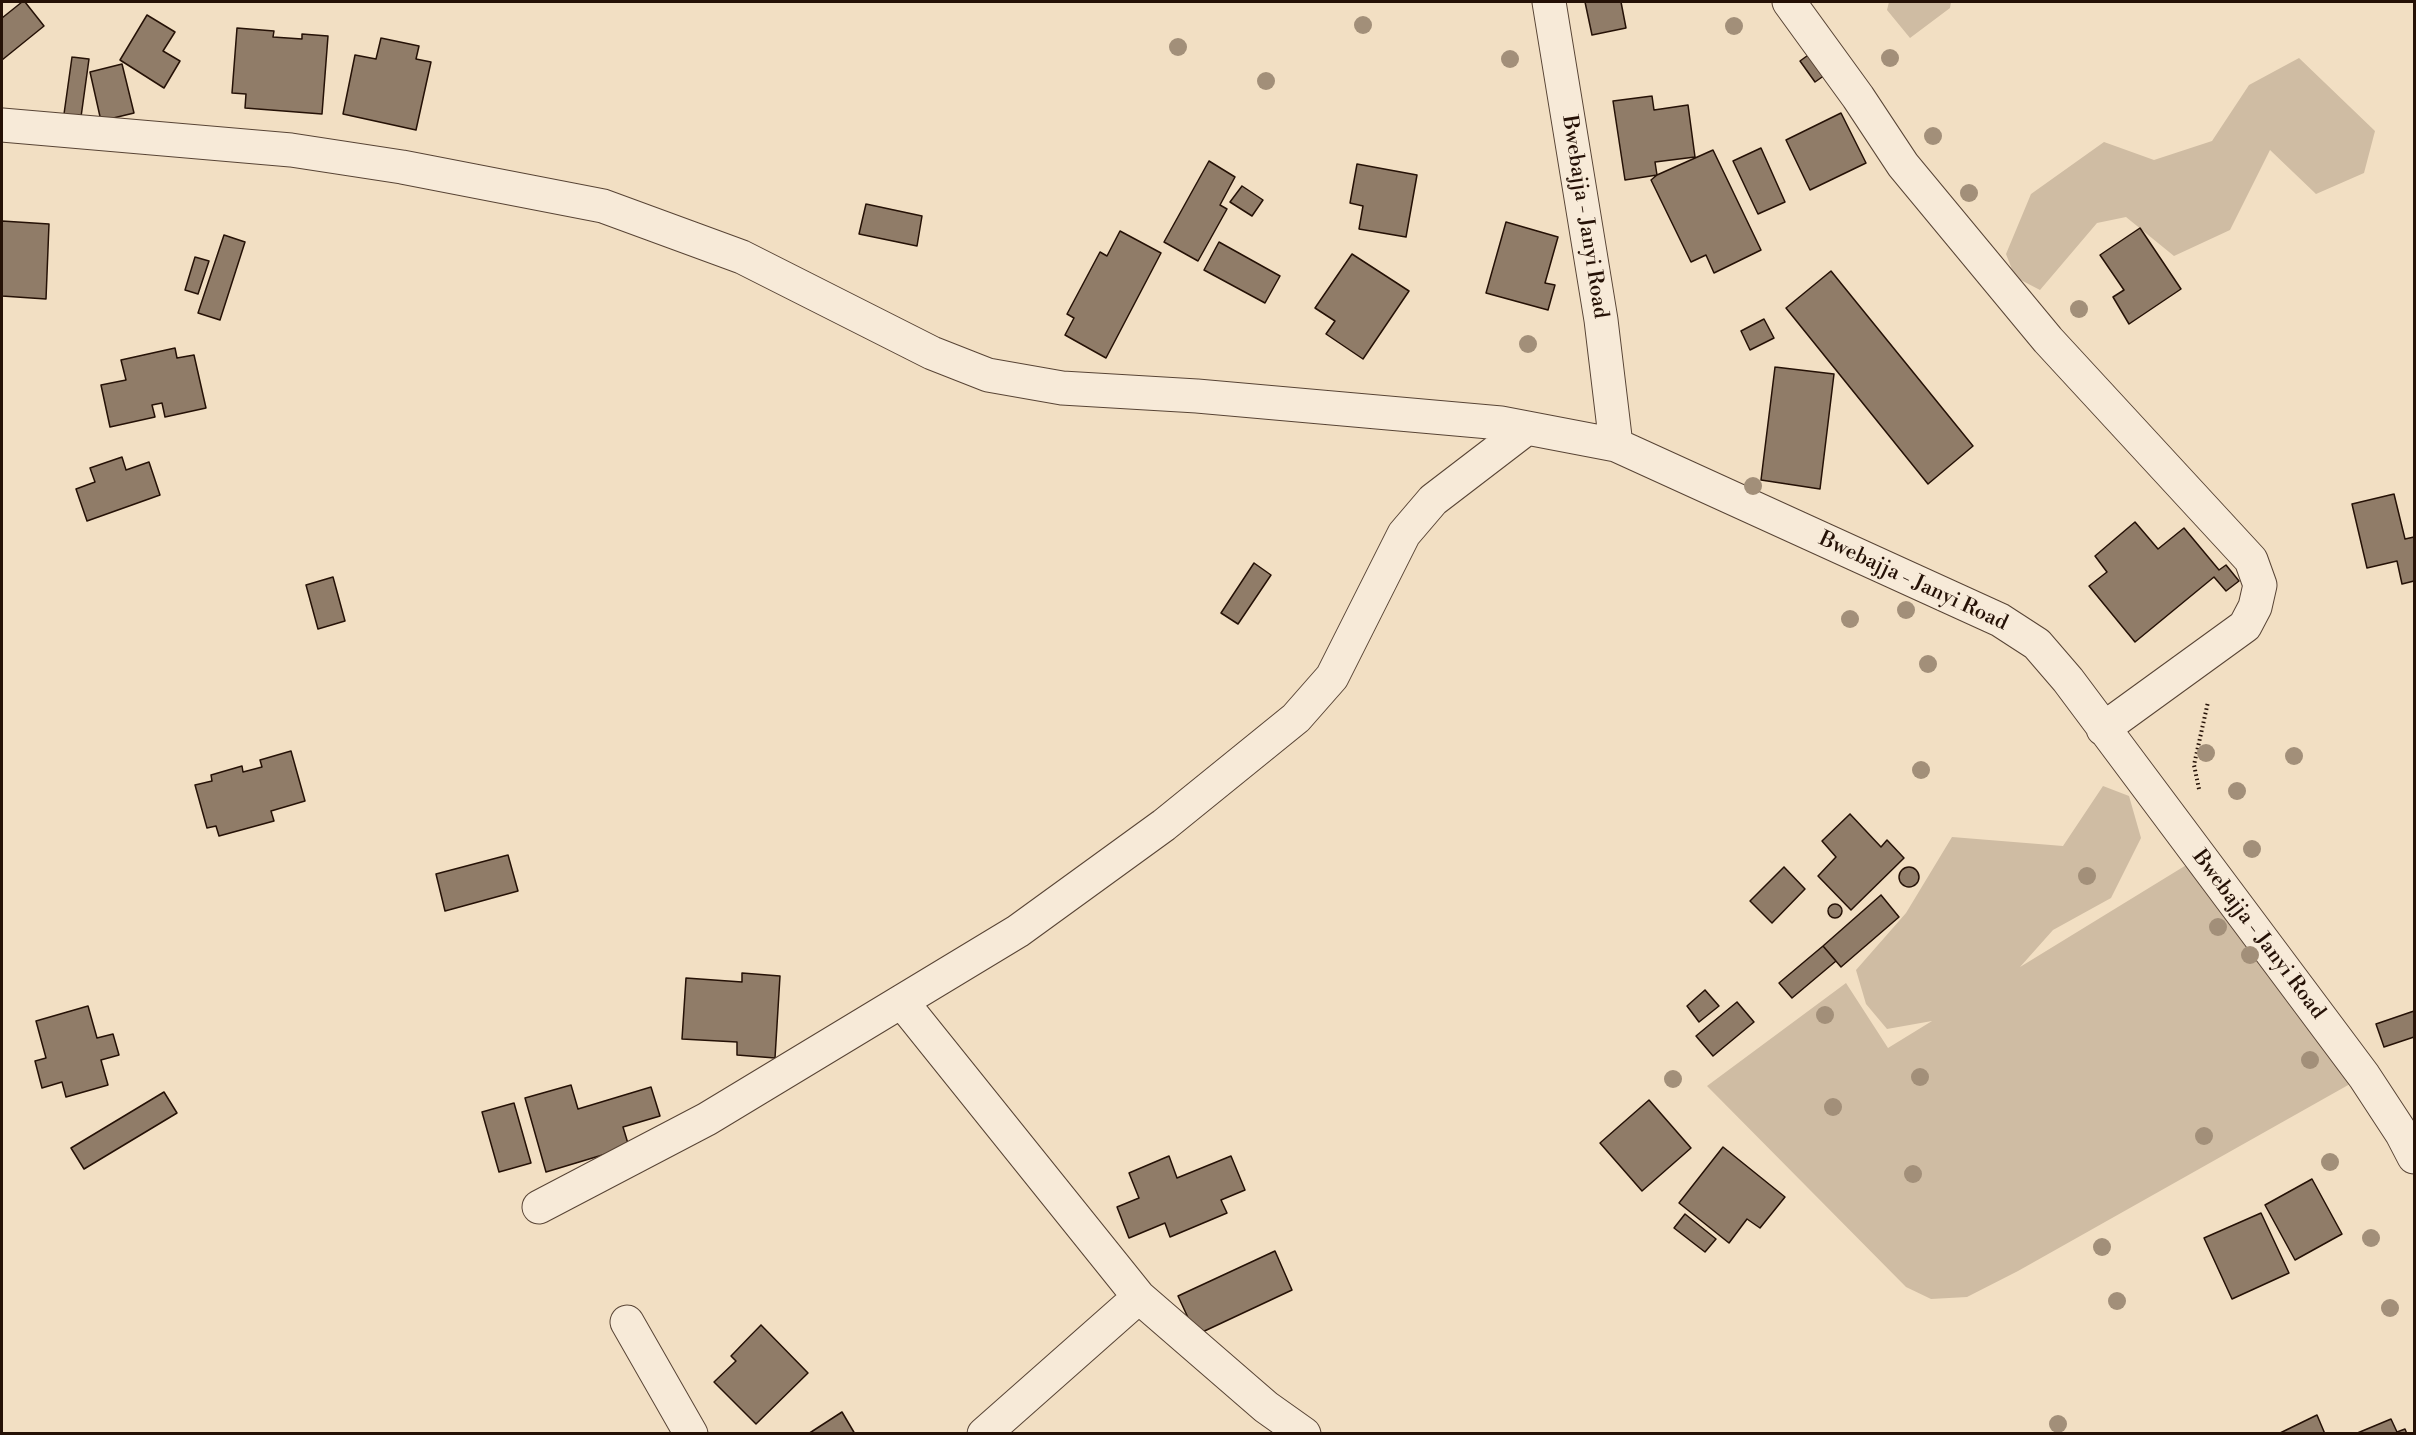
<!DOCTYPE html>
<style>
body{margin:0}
#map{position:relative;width:2416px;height:1435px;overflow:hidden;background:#f2dfc3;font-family:"Libre Bodoni",serif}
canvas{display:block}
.frame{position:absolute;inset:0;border:3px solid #251106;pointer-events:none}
</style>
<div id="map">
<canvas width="2416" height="1435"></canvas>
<div class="frame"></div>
</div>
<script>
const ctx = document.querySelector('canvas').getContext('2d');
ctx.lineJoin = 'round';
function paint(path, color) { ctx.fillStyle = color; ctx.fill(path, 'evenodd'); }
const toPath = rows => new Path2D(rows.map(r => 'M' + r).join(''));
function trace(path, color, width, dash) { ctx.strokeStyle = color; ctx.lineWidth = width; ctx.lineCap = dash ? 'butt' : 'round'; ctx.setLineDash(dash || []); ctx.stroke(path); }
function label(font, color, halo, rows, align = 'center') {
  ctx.font = font + ' "Libre Bodoni",serif'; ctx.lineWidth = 5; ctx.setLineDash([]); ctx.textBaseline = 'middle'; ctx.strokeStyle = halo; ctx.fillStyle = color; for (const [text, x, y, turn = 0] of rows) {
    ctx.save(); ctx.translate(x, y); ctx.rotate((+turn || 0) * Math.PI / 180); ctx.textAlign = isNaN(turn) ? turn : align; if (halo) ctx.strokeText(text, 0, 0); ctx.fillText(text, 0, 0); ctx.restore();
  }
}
paint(toPath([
 [1889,2,1951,2,1950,8,1910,38,1887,10],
 [2299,58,2375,131,2364,173,2316,194,2270,150,2230,230,2174,256,2126,217,2097,223,2040,290,2015,277,2006,254,2031,194,2104,142,2154,160,2212,141,2249,85],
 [2103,786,2129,796,2141,838,2111,898,2053,930,2020,967,2188,864,2350,1084,2018,1271,1967,1297,1931,1299,1906,1287,1707,1086,1846,983,1888,1048,1932,1021,1887,1029,1866,1004,1856,970,1906,913,1952,837,2063,846]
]), '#cfbca3');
const building = toPath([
 [22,2,25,2,44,26,2,60,2,18,22,2],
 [1585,2,1621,2,1626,28,1592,35,1585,2],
 [147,15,175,32,163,51,180,61,164,88,120,60,147,15],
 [237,28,274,31,273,37,302,39,302,34,328,36,322,114,245,108,246,94,232,93,237,28],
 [381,38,419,46,416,59,431,62,416,130,343,114,355,55,376,59,381,38],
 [1811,53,1825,75,1815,82,1800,61,1811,53],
 [72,57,89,59,81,117,64,114,72,57],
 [122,64,134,113,101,121,90,72,122,64],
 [1652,96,1654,110,1688,105,1695,157,1655,162,1657,175,1625,180,1613,101,1652,96],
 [1841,113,1866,163,1810,190,1786,140,1841,113],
 [1761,148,1785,202,1758,214,1733,161,1761,148],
 [1713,150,1761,250,1714,273,1706,255,1691,262,1651,180,1657,175,1713,150],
 [1209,161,1235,177,1220,205,1227,209,1198,261,1164,242,1209,161],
 [1357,164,1417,175,1406,237,1359,229,1363,206,1350,203,1357,164],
 [1242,186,1263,200,1252,216,1230,202,1242,186],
 [866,204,922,216,917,246,859,234,866,204],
 [2,221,49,224,46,299,2,296,2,221],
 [1506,222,1558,237,1545,283,1555,285,1548,310,1486,293,1506,222],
 [2140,228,2181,289,2129,324,2113,297,2124,290,2100,255,2140,228],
 [1120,231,1161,253,1106,358,1065,335,1074,318,1067,314,1100,252,1107,256,1120,231],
 [224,235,245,242,220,320,198,313,224,235],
 [1219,242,1280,276,1265,303,1204,270,1219,242],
 [1352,254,1409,291,1363,359,1326,334,1335,321,1315,308,1352,254],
 [195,257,209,261,198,294,185,290,195,257],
 [1831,271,1973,446,1928,484,1786,308,1831,271],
 [1764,319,1774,338,1750,350,1741,331,1764,319],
 [175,348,177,358,194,355,206,408,165,417,162,403,152,405,155,417,110,427,101,385,126,380,121,360,175,348],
 [1775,367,1834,374,1820,489,1761,480,1775,367],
 [122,457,126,470,149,462,160,495,87,521,76,489,95,482,90,468,122,457],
 [2394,494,2405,539,2414,537,2414,581,2402,584,2397,561,2367,568,2352,504,2394,494],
 [2135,522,2158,549,2184,528,2219,570,2226,565,2239,581,2226,591,2214,577,2135,642,2089,586,2107,572,2095,556,2135,522],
 [1254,563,1271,575,1238,624,1221,613,1254,563],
 [333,577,345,621,318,629,306,585,333,577],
 [291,751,305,801,271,811,274,821,219,836,216,826,207,828,195,785,212,781,211,775,242,766,243,772,262,767,260,760,291,751],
 [1850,814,1881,847,1887,840,1904,858,1851,910,1818,876,1836,857,1822,841,1850,814],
 [508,855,518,891,445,911,436,874,508,855],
 '1899 877a10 10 0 1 1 20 0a10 10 0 1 1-20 0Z',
 [1784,867,1805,889,1772,923,1750,901,1784,867],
 [1881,895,1899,917,1841,967,1823,946,1881,895],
 '1828 911a7 7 0 1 1 14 0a7 7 0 1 1-14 0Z',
 [1823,946,1836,961,1792,998,1779,983,1823,946],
 [742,973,780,976,775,1058,737,1055,737,1042,682,1039,686,978,742,982,742,973],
 [1705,990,1719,1006,1699,1022,1687,1006,1705,990],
 [1737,1002,1754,1022,1713,1056,1696,1036,1737,1002],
 [88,1006,97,1038,113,1034,119,1055,101,1060,108,1085,66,1097,62,1082,42,1088,35,1061,46,1058,36,1021,88,1006],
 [2414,1011,2414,1037,2384,1047,2376,1024,2414,1011],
 [571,1085,578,1109,651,1087,660,1116,623,1127,629,1147,546,1172,525,1098,571,1085],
 [164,1092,177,1113,84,1169,71,1148,164,1092],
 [1649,1100,1691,1148,1642,1191,1600,1143,1649,1100],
 [514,1103,531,1163,499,1172,482,1112,514,1103],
 [1723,1147,1785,1197,1760,1228,1747,1219,1729,1243,1679,1203,1723,1147],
 [1169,1156,1177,1178,1231,1156,1245,1190,1221,1200,1227,1213,1170,1237,1165,1223,1129,1238,1117,1207,1139,1198,1129,1173,1169,1156],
 [2312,1179,2342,1234,2295,1260,2265,1205,2312,1179],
 [2261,1213,2289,1273,2232,1299,2204,1238,2261,1213],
 [1685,1214,1716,1239,1705,1252,1674,1228,1685,1214],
 [1275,1251,1292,1290,1196,1335,1178,1296,1275,1251],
 [761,1325,808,1373,756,1424,714,1382,736,1361,731,1356,761,1325],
 [842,1412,855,1434,808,1434,842,1412],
 [2317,1415,2325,1434,2278,1434,2317,1415],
 [2391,1419,2397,1432,2405,1429,2407,1434,2355,1434,2391,1419]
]);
paint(building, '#907c68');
trace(building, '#251106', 1.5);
const minor = toPath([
 [1549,2,1601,320,1616,445],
 [1789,2,1858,97,1903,165,2048,340,2251,560,2260,585,2255,607,2245,626,2103,729],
 [2,125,291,150,402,167,603,206,742,257,932,353,988,375,1062,388,1197,396,1501,423,1616,445,2000,620,2037,644,2068,680,2364,1076,2402,1134,2414,1157],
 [902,1002,1139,1297,1266,1407,1304,1434],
 [539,1207,707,1119,1018,931,1164,825,1296,718,1332,677,1404,534,1433,500,1527,428],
 [627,1322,691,1434],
 [984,1434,1139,1297]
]);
trace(minor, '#584435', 35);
trace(toPath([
 [2199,789,2194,765,2208,702]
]), '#251106', 4, [1.5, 3]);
trace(minor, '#f7ead8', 33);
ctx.fillStyle = '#a28f79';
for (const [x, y] of [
 [1363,25],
 [1734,26],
 [1178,47],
 [1890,58],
 [1510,59],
 [1266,81],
 [1933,136],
 [1969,193],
 [2079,309],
 [1528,344],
 [1753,486],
 [1906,610],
 [1850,619],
 [1928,664],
 [2206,753],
 [2294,756],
 [1921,770],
 [2237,791],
 [2252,849],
 [2087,876],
 [2218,927],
 [2250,955],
 [1825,1015],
 [2310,1060],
 [1920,1077],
 [1673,1079],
 [1833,1107],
 [2204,1136],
 [2330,1162],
 [1913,1174],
 [2371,1238],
 [2102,1247],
 [2117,1301],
 [2390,1308],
 [2058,1424]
]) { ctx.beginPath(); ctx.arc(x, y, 9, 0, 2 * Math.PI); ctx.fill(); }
label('21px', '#251106', '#f7ead8', [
 ["Bwebajja - Janyi Road",1584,217,81],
 ["Bwebajja - Janyi Road",1913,582,25],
 ["Bwebajja - Janyi Road",2258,935,53]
]);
</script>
